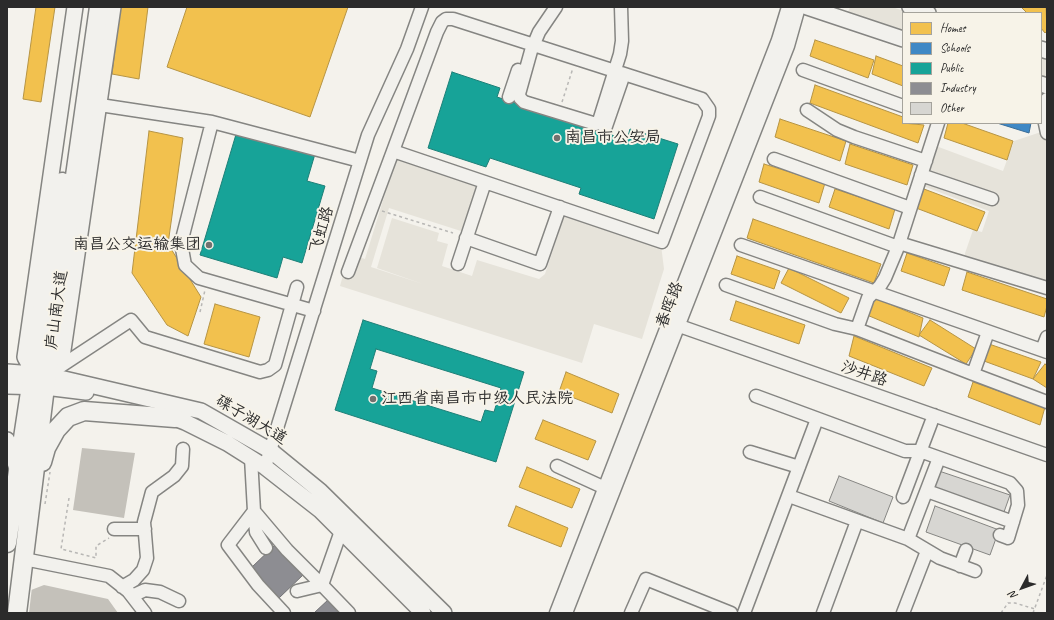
<!DOCTYPE html>
<meta charset="utf-8">
<style>
body{margin:0}
#map{position:relative;width:1054px;height:620px;overflow:hidden;background:#f4f2ec;font-family:Caveat,sans-serif}
canvas{display:block}
.frame{position:absolute;inset:0;border:8px solid #2b2b2b;pointer-events:none}
.legend{position:absolute;left:902px;top:12px;width:140px;height:112px;box-sizing:border-box;background:#f7f3e8;border:1px solid #a5a39c;margin:0;padding:5px 7px;list-style:none;font-size:12px;color:#2b2b2b}
.legend li{display:flex;align-items:center;gap:8px;height:20px}
.legend b{width:20px;border:1px solid #a5a39c}
.north{position:absolute;left:1002px;top:568px;width:40px;height:40px;-webkit-text-stroke:3px #f7f3e8;paint-order:stroke;rotate:229deg;font-size:11px;font-weight:700;line-height:16px;text-align:center;color:#2b2b2b}
.north::after{content:'';display:block;margin:auto;width:14px;height:18px;background:#2b2b2b;clip-path:polygon(50% 0,100% 100%,50% 72%,0 100%)}
</style>
<div id="map">
<canvas width="1054" height="620"></canvas>
<div class="frame"></div>
<ul class="legend">
<li><b style="height:11px;background:#f2c14e"></b>Homes</li>
<li><b style="height:11px;background:#3f88c5"></b>Schools</li>
<li><b style="height:11px;background:#17a398"></b>Public</li>
<li><b style="height:11px;background:#8d8d92"></b>Industry</li>
<li><b style="height:11px;background:#d7d6d2"></b>Other</li>
</ul>
<div class="north">N</div>
</div>
<script>
const ctx = document.querySelector('canvas').getContext('2d');
ctx.lineJoin = 'round';
function paint(path, color) { ctx.fillStyle = color; ctx.fill(path, 'evenodd'); }
const toPath = rows => new Path2D(rows.map(r => 'M' + r).join(''));
function trace(path, color, width, dash) { ctx.strokeStyle = color; ctx.lineWidth = width; ctx.lineCap = dash ? 'butt' : 'round'; ctx.setLineDash(dash || []); ctx.stroke(path); }
function label(font, color, halo, rows, align = 'center') {
  ctx.font = font + ' Caveat,"LXGW WenKai TC",sans-serif'; ctx.lineWidth = 4; ctx.setLineDash([]); ctx.textBaseline = 'middle'; ctx.strokeStyle = halo; ctx.fillStyle = color; for (const [text, x, y, turn = 0] of rows) {
    ctx.save(); ctx.translate(x, y); ctx.rotate((+turn || 0) * Math.PI / 180); ctx.textAlign = isNaN(turn) ? turn : align; if (halo) ctx.strokeText(text, 0, 0); ctx.fillText(text, 0, 0); ctx.restore();
  }
}
paint(toPath([
 [850,7,892,7,910,13,903,13,903,30,848,12],
 [1041,56,1047,58,1047,78,1041,76],
 [1041,132,1047,139,1047,288,962,262,973,230,982,232,989,211,923,186,936,146,1003,171,1014,141],
 [397,155,480,181,464,232,389,208,371,267,423,284,377,268,392,218,439,233,437,241,448,244,442,266,472,276,477,260,539,279,545,274,565,214,661,245,664,269,642,339,594,324,582,363,340,286,349,254,365,259]
]), '#e6e3da');
paint(toPath([
 [82,448,135,453,124,518,73,510],
 [44,585,108,599,118,613,7,613,26,592]
]), '#c4c1ba');
paint(toPath([
 [7,587,26,590,32,587,29,613,7,613]
]), '#f4f2ec');
const homes = toPath([
 [36,7,55,7,41,102,23,99,36,7],
 [120,7,148,7,139,79,112,74,120,7],
 [187,7,348,7,310,117,167,67,187,7],
 [1021,7,1046,7,1047,31,1045,33,1041,28,1041,13,1027,13,1021,7],
 [815,40,874,60,868,78,810,56,815,40],
 [876,56,903,66,903,86,872,74,876,56],
 [815,85,903,117,903,123,924,125,918,143,810,103,815,85],
 [780,119,846,141,840,161,775,137,780,119],
 [948,123,962,123,1013,141,1007,160,944,138,948,123],
 [149,131,183,138,168,244,201,297,188,336,167,325,132,273,149,131],
 [850,144,913,165,907,185,845,164,850,144],
 [764,164,825,183,819,203,759,182,764,164],
 [835,189,895,209,889,229,829,207,835,189],
 [924,189,985,212,977,231,916,208,924,189],
 [753,219,881,264,874,283,747,238,753,219],
 [907,253,950,268,944,286,901,271,907,253],
 [737,256,780,271,774,289,731,274,737,256],
 [789,268,849,298,841,313,781,283,789,268],
 [967,272,1047,299,1047,306,1044,317,962,290,967,272],
 [875,298,923,318,919,337,867,315,875,298],
 [736,301,805,325,799,344,730,320,736,301],
 [215,304,260,317,249,357,204,344,215,304],
 [930,320,976,349,966,364,919,335,930,320],
 [854,336,932,368,924,386,849,356,854,336],
 [989,344,1041,362,1033,379,984,361,989,344],
 [1045,364,1047,366,1047,388,1033,379,1045,364],
 [566,372,619,394,612,413,559,392,566,372],
 [973,382,1045,407,1040,425,968,397,973,382],
 [543,420,596,441,588,460,535,439,543,420],
 [527,467,580,489,572,508,519,487,527,467],
 [516,506,568,528,561,547,508,526,516,506]
]);
paint(homes, '#f2c14e');
trace(homes, '#b69444', 1);
const schools = toPath([
 [997,123,1031,123,1029,133,997,123]
]);
paint(schools, '#3f88c5');
trace(schools, '#396c97', 1);
const public = toPath([
 [452,72,500,88,497,97,627,140,630,129,678,144,654,219,579,194,581,188,490,158,486,167,428,148,452,72],
 [237,131,315,154,307,181,325,186,302,263,283,257,277,278,200,255,237,131],
 [363,320,524,372,496,462,335,410,363,320],
 [376,349,501,388,494,412,485,410,481,422,372,388,377,371,370,369,376,349]
]);
paint(public, '#17a398');
trace(public, '#1d7f77', 1);
const industry = toPath([
 [276,544,304,574,279,598,251,568,276,544],
 [329,599,342,613,314,613,329,599]
]);
paint(industry, '#8d8d92');
trace(industry, '#707073', 1);
const building = toPath([
 [939,471,1010,495,1004,512,933,488,939,471],
 [839,476,893,497,883,523,829,501,839,476],
 [935,506,999,530,990,555,926,532,935,506]
]);
paint(building, '#d7d6d2');
trace(building, '#858582', 1);
const minor = toPath([
 [556,7,539,32,531,51,519,94,520,98,524,102,596,124,599,121,620,54,622,41,621,7],
 [803,70,903,106],
 [509,97,518,70],
 [1047,99,1043,114,1047,133],
 [90,106,100,105,212,122,360,161],
 [807,110,837,130,854,137,926,161],
 [212,122,181,243,185,265,199,278,314,311],
 [605,129,624,74],
 [774,159,910,208],
 [921,175,992,199],
 [760,197,898,247],
 [466,238,540,264,560,207],
 [899,243,1047,288],
 [741,245,1047,352],
 [458,264,485,182],
 [348,272,393,151,437,32,442,22,446,19,453,19,702,99,709,109,709,116,662,242,393,151],
 [726,285,835,324,857,329,973,374,988,332],
 [671,323,1047,455],
 [857,329,868,298,880,286,885,278,898,247,938,123],
 [1042,350,1047,337],
 [55,370,131,320,145,337,260,372,268,370,275,365,297,287],
 [973,374,1047,402],
 [756,396,905,451,920,451,1010,483,1017,491,1018,505,1008,538,1000,535],
 [750,452,799,467],
 [251,458,254,511,287,550,322,585,297,591],
 [557,466,605,488],
 [265,467,368,135,407,49,422,7],
 [927,491,1013,522],
 [789,496,908,539,940,558,975,571],
 [903,497,934,415],
 [254,511,228,545,258,585,284,613],
 [254,511,256,532,266,548],
 [114,529,145,529],
 [341,531,322,585,349,613],
 [908,539,939,458],
 [24,559,109,576,128,591,145,613],
 [960,566,966,550],
 [122,587,134,580,143,570,147,558,144,522,152,492,174,476,182,466,183,449],
 [132,596,145,590,160,592,179,601],
 [556,613,778,40,788,7],
 [566,613,788,46,799,7],
 [631,613,646,579,731,613],
 [744,613,817,419],
 [823,613,857,521],
 [903,613,927,551]
]);
const major = toPath([
 [807,7,903,39],
 [910,7,928,13],
 [1041,49,1047,51],
 [1041,84,1047,86],
 [7,372,47,375,201,411,271,451,320,491,444,613],
 [34,373,25,357,75,7],
 [47,375,62,357,113,7],
 [7,386,45,387,86,392],
 [164,414,185,422,227,443,265,467,320,510,423,613],
 [7,440,18,471]
]);
const highway = toPath([
 [42,462,46,448,56,430,68,417,84,411,175,418],
 [7,543,62,182],
 [17,613,45,387,99,7]
]);
trace(minor, '#858582', 15);
trace(major, '#858582', 18);
trace(highway, '#858582', 21);
trace(toPath([
 [562,102,573,68],
 [382,211,453,233],
 [200,312,205,290],
 [69,498,61,549,96,558,96,546,109,538],
 [45,504,50,472],
 [1001,613,1008,603,1015,603,1035,609],
 [1033,613,1047,575]
]), '#b8b7b5', 1.5, [3, 3]);
trace(minor, '#f2f1ed', 12);
trace(major, '#f2f1ed', 15);
trace(highway, '#f2f1ed', 18);
for (const [x, y, r, color] of [
 [557,138,4,"#71716f"],
 [209,245,4,"#71716f"],
 [373,399,4,"#71716f"]
]) { const dot = new Path2D(); dot.arc(x, y, r, 0, 2 * Math.PI); ctx.fillStyle = color; ctx.fill(dot); trace(dot, '#f7f3e8', 1.5); }
label('16px', '#2b2b2b', '#f7f3e8', [
 ["南昌市公安局",565,138],
 ["南昌公交运输集团",201,245,"right"],
 ["江西省南昌市中级人民法院",381,399]
], 'left');
label('16px', '#2b2b2b', '#f7f3e8', [
 ["飞虹路",322,230,-73],
 ["春晖路",670,305,-69],
 ["庐山南大道",57,310,-82],
 ["沙井路",864,374,19],
 ["碟子湖大道",251,420,31]
]);
</script>
